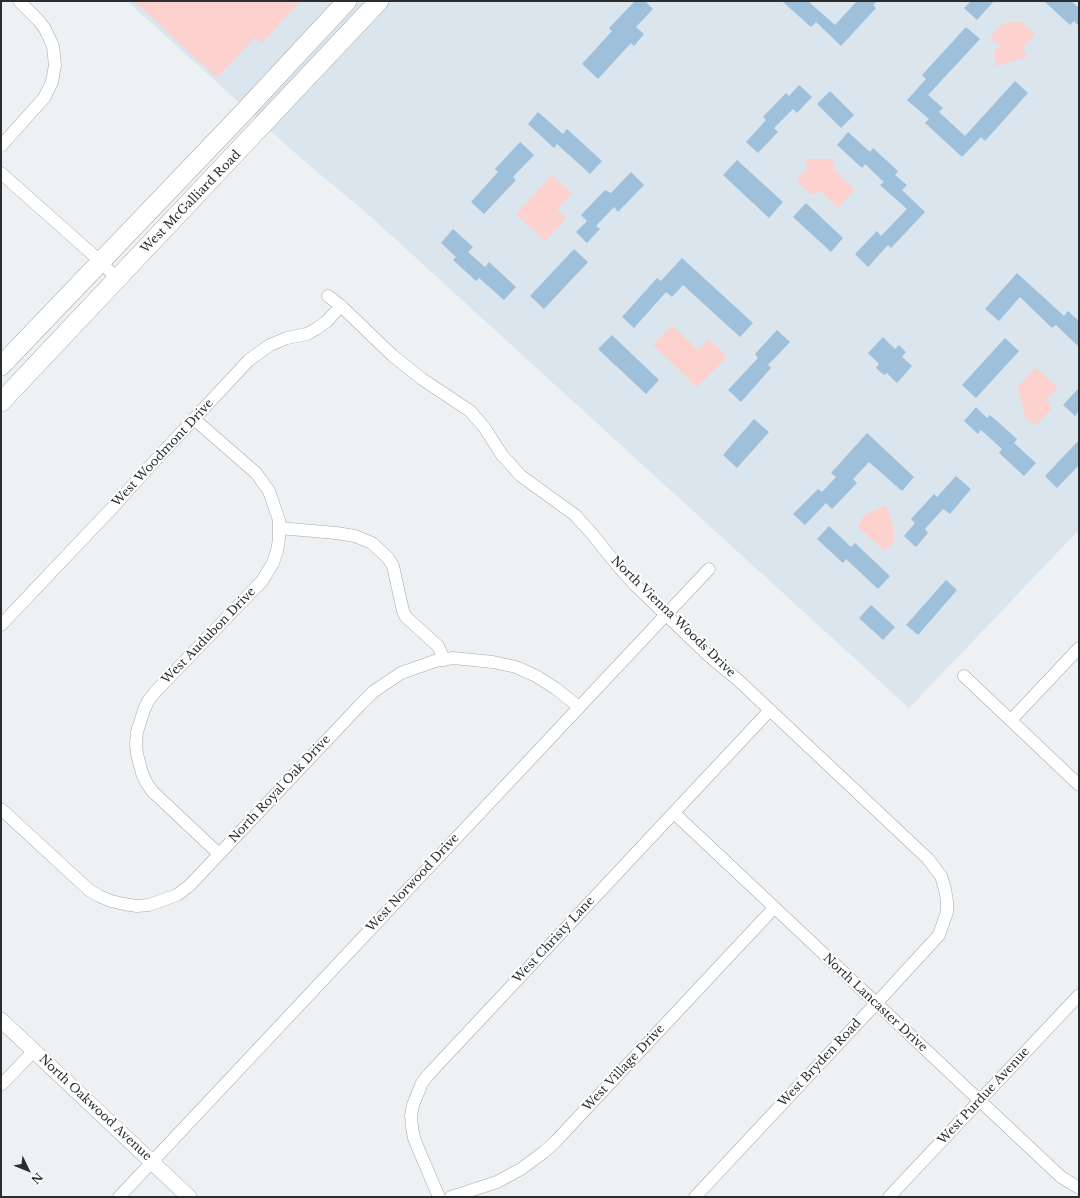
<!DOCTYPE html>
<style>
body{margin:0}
#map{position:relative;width:1080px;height:1198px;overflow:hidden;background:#edf1f4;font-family:"Libre Baskerville",serif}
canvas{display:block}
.frame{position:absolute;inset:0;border:2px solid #2c2d2e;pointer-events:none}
.north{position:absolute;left:8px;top:1150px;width:40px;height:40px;-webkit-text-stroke:3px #fff;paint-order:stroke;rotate:133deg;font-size:11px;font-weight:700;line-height:16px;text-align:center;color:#2c2d2e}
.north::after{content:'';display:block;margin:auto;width:14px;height:18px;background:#2c2d2e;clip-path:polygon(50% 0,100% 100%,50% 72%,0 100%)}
</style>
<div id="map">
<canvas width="1080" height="1198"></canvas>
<div class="frame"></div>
<div class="north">N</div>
</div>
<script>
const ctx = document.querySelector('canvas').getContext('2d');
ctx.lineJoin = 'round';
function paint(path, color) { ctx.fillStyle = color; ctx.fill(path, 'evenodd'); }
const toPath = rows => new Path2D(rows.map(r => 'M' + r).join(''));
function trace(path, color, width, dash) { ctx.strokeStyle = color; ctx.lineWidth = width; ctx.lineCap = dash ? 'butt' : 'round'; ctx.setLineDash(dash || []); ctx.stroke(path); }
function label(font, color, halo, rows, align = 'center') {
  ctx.font = font + ' "Libre Baskerville",serif'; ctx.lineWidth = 4; ctx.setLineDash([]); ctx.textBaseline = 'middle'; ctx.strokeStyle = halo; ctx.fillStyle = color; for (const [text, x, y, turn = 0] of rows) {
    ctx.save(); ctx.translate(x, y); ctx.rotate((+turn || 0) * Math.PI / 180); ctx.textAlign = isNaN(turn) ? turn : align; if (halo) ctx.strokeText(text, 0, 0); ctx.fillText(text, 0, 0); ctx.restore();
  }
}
paint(toPath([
 [127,1,1079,1,1079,530,909,708,370,216,296,154]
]), '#dbe5ed');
paint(toPath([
 [134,1,300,1,262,43,255,37,217,78],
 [1021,21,1035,34,1023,47,1027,57,996,66,994,52,1000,45,990,37,1002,24],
 [805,159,833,159,835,171,855,189,838,208,820,191,812,195,796,180,808,167],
 [552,175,572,193,557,209,566,218,545,241,516,214],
 [672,325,698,350,709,339,727,357,697,387,653,345],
 [1036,368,1058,387,1047,398,1051,409,1035,426,1025,417,1018,386],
 [886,505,892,522,895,541,885,551,858,527,864,515]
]), '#fdd1ce');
paint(toPath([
 [635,1,645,1,653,9,636,27,644,34,634,46,631,43,598,79,582,64,612,31,609,28],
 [782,1,808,1,835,25,857,1,877,1,873,5,876,8,841,46,816,22,811,27],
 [971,1,994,1,977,20,964,8],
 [1044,1,1071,1,1079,8,1079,26,1074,21,1070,25],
 [966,27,980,39,928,95,943,108,939,112,965,136,1015,81,1028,93,985,141,981,137,962,157,925,123,929,119,907,100,926,79,922,75],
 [799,85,812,97,797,113,793,109,774,128,778,132,758,153,746,142,766,120,763,117,786,93,789,96],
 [830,91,854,115,841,128,817,104],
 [538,112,563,134,567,129,602,161,590,174,557,144,554,148,528,124],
 [848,132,870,152,873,148,898,171,895,175,907,185,902,190,925,212,891,248,888,245,868,267,855,254,877,231,881,236,907,209,880,185,884,182,865,164,862,168,837,145],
 [520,142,534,155,513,177,516,180,484,214,471,202,498,172,495,169],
 [737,160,783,202,769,218,723,175],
 [631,172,644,185,618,212,614,207,596,226,600,229,587,243,576,232,587,221,581,215,605,190,611,193],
 [806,203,843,238,831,252,793,217],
 [453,229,473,247,468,252,485,267,489,262,516,287,504,300,479,278,476,281,453,260,456,257,441,243],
 [574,249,588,262,544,309,530,296],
 [682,258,753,323,740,337,683,285,672,297,666,292,634,328,622,317,657,278,661,281],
 [1017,273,1064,316,1068,311,1079,321,1079,347,1056,325,1052,328,1020,297,999,321,985,309],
 [777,330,790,342,768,365,771,368,741,402,728,390,758,358,755,354],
 [612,335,659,380,646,394,598,349],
 [883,337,895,349,899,345,906,352,902,357,912,366,897,383,887,373,884,375,876,368,879,364,868,353],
 [1005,338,1019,351,976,398,962,385],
 [1079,388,1079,411,1075,416,1063,405],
 [976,407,987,418,990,415,1017,439,1014,443,1036,463,1024,476,999,453,1002,449,981,430,978,434,964,421],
 [754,419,769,432,737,468,723,455],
 [867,433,914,477,902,491,869,462,853,479,857,483,832,509,826,503,805,525,793,514,818,489,822,492,836,477,831,473],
 [1079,440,1079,465,1057,488,1045,476],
 [956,476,971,489,950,514,943,509,925,529,928,533,916,547,904,536,915,523,911,519,934,494,937,497],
 [829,526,851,547,855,543,890,576,878,589,846,559,843,563,817,539],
 [946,580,957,590,918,635,906,625],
 [871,605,895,627,883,640,859,618]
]), '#9fc0da');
const minor = toPath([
 [1,146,44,98,52,82,55,65,53,46,45,29,39,21,19,1],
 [1,173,100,261,117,279],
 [328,296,341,306,392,355,422,379,470,411,484,427,502,455,521,476,575,515,593,535,617,565,635,585,709,656,738,680,928,859,941,876,945,889,947,901,947,912,939,935,883,996,695,1197],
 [194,419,256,473,269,491,279,520,279,539,277,551,273,563,262,581,156,691,148,701,144,710,137,732,136,744,137,754,142,773,146,782,152,791,219,854],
 [279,528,336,533,355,536,372,543,388,558,393,566,403,611,406,617,438,646,444,660],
 [1,625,114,506,150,466,249,360,270,345,287,338,307,334,316,329,326,322,341,306],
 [964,676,1079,785],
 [1011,720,1079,648],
 [1,809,89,890,99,896,111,901,124,904,137,906,149,905,177,895,190,885,360,705,373,692,401,673,435,661,453,658,493,662,516,667,536,676,555,688,579,707],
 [674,813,1061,1177,1079,1188],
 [1,1085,34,1051],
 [119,1197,709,569],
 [439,1197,418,1148,414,1138,412,1127,411,1116,413,1105,422,1083,429,1074,770,710],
 [451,1197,497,1182,521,1169,544,1152,556,1141,774,908],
 [889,1197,1079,995]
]);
const tertiary = toPath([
 [1,1020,189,1197]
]);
const primary = toPath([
 [1,366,239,117,347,1],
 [1,402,379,1]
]);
trace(minor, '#a6a9ac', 13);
trace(tertiary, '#a6a9ac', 16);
trace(primary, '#a6a9ac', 20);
trace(minor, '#fff', 12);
trace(tertiary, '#fff', 15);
trace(primary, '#fff', 19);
label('12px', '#2c2d2e', '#fff', [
 ["West McGalliard Road",191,202,-46],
 ["West Woodmont Drive",163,453,-47],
 ["North Vienna Woods Drive",673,617,44],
 ["West Audubon Drive",209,636,-46],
 ["North Royal Oak Drive",280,789,-47],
 ["West Norwood Drive",413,883,-47],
 ["West Christy Lane",554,940,-47],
 ["North Lancaster Drive",875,1003,43],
 ["West Bryden Road",820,1063,-47],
 ["West Village Drive",624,1068,-47],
 ["West Purdue Avenue",984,1096,-47],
 ["North Oakwood Avenue",95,1108,43]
]);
</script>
